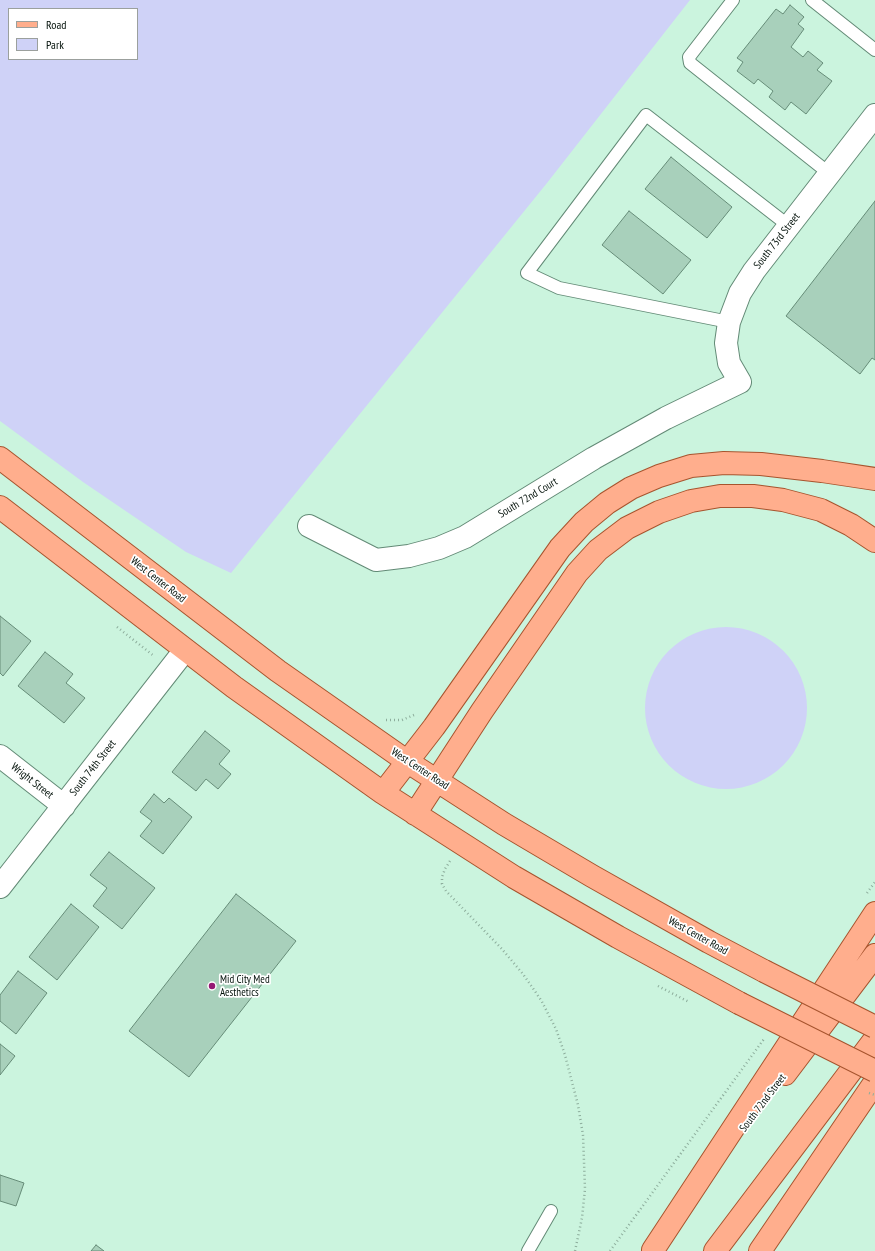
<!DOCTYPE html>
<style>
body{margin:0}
#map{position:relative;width:875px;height:1251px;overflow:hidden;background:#cbf4de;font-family:"PT Sans Narrow",sans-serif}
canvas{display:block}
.legend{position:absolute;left:8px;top:8px;width:130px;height:52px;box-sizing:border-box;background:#fff;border:1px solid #9ba09d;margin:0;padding:5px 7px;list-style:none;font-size:12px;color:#04120b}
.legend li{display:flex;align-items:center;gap:8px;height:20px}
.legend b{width:20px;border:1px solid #9ba09d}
</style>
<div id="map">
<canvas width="875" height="1251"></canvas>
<ul class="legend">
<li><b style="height:5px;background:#ffae8d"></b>Road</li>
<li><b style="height:11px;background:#cfd2f7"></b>Park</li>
</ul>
</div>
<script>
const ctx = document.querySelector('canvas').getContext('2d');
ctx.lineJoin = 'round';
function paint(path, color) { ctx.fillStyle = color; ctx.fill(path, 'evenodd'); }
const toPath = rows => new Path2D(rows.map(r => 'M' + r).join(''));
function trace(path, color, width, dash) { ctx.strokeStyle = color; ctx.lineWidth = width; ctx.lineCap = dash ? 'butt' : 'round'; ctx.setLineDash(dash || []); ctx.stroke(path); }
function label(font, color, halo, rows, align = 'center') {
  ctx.font = font + ' "PT Sans Narrow",sans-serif'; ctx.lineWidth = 3.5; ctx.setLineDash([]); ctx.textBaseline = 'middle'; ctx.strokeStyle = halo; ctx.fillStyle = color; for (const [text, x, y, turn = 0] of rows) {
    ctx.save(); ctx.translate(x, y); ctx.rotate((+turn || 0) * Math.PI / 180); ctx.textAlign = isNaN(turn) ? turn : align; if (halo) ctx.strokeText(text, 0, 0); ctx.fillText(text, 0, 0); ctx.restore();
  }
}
paint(toPath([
 [0,0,690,0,547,183,231,573,186,552,83,482,0,421],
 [9,9,137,9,137,59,9,59],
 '645 708a81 81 0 1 1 162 0a81 81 0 1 1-162 0Z'
]), '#cfd2f7');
const building = toPath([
 [790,5,804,17,798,24,804,29,791,47,803,57,808,51,823,63,817,70,832,81,806,114,791,102,785,110,769,97,773,91,758,79,754,84,737,71,743,62,737,58,776,9,783,14,790,5],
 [671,157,732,207,707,238,645,189,671,157],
 [875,201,875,360,872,358,860,374,786,316,875,201],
 [629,211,691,260,663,294,602,245,629,211],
 [0,616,31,641,3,676,0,673,0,616],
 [45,652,73,674,66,683,85,698,64,723,18,686,45,652],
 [205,731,230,751,219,764,231,774,218,789,206,779,196,791,172,772,205,731],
 [154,794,164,803,169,798,192,817,163,854,140,836,152,821,140,812,154,794],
 [109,852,155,888,122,929,93,906,107,888,90,875,109,852],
 [236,894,296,941,189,1077,129,1031,236,894],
 [71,904,99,927,57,980,29,957,71,904],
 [18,971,47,993,16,1034,0,1021,0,995,18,971],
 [0,1044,15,1056,0,1075,0,1044],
 [0,1175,24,1183,16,1206,0,1201,0,1175],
 [96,1245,104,1251,91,1251,96,1245]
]);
paint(building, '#a8d0bb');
trace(building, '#668c78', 1);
const lane = toPath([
 [733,0,689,57,690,63,830,174],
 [812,0,875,50],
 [729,322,559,288,527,273,646,115,789,226],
 [528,1251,551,1211]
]);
const street = toPath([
 [309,526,376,560,409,556,439,548,465,537,594,458,666,418,740,382,729,363,726,343,729,322,740,293,754,271,875,115],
 [0,756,64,806],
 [0,887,185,650]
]);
const primary = toPath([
 [0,458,278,671,408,762,504,824,592,876,709,942,764,971],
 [0,507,234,687,383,793,514,877,618,937,739,1003],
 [383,793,434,727,560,548,584,522,607,503,631,488,659,476,691,466,724,463,761,464,822,471,875,479],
 [415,814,482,711,577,573,598,550,627,528,659,512,691,501,720,496,753,496,783,500,821,510,851,525,875,541],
 [785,1074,875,955],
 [653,1250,875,913],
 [715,1251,875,1039],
 [760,1251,875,1082]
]);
trace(lane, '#638a76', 14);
trace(street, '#638a76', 24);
trace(primary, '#a7542e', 24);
trace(toPath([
 [117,627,154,656],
 [386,720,402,720,414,715],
 [450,861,445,869,442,877,442,884,446,891,501,948,523,974,541,1000,556,1029,565,1055,578,1105,583,1135,585,1189,582,1218,575,1251],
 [867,893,875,882],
 [658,986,689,1002],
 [610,1251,764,1039]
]), '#8dad9c', 2.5, [1, 3]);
trace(lane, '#fff', 12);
trace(street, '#fff', 22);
trace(primary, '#ffae8d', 22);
const primaryBridge = toPath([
 [764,971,875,1027],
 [739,1003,875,1071]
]);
trace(primaryBridge, '#a7542e', 24, []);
trace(toPath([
 [869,1093,875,1095]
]), '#8dad9c', 2.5, [1, 3]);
trace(primaryBridge, '#ffae8d', 22);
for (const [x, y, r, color] of [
 [212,986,4,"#941974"]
]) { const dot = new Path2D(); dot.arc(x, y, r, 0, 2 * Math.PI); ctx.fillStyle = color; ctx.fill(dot); trace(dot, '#fff', 1.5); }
label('11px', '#04120b', '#fff', [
 ["South 73rd Street",777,241,-52],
 ["South 72nd Court",528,498,-31],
 ["West Center Road",158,580,38],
 ["South 74th Street",93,768,-52],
 ["West Center Road",420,769,33],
 ["Wright Street",32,781,38],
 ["West Center Road",698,936,29],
 ["South 72nd Street",763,1103,-53]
]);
label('11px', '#04120b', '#fff', [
 ["Mid City Med",220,980],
 ["Aesthetics",220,993]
], 'left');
</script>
